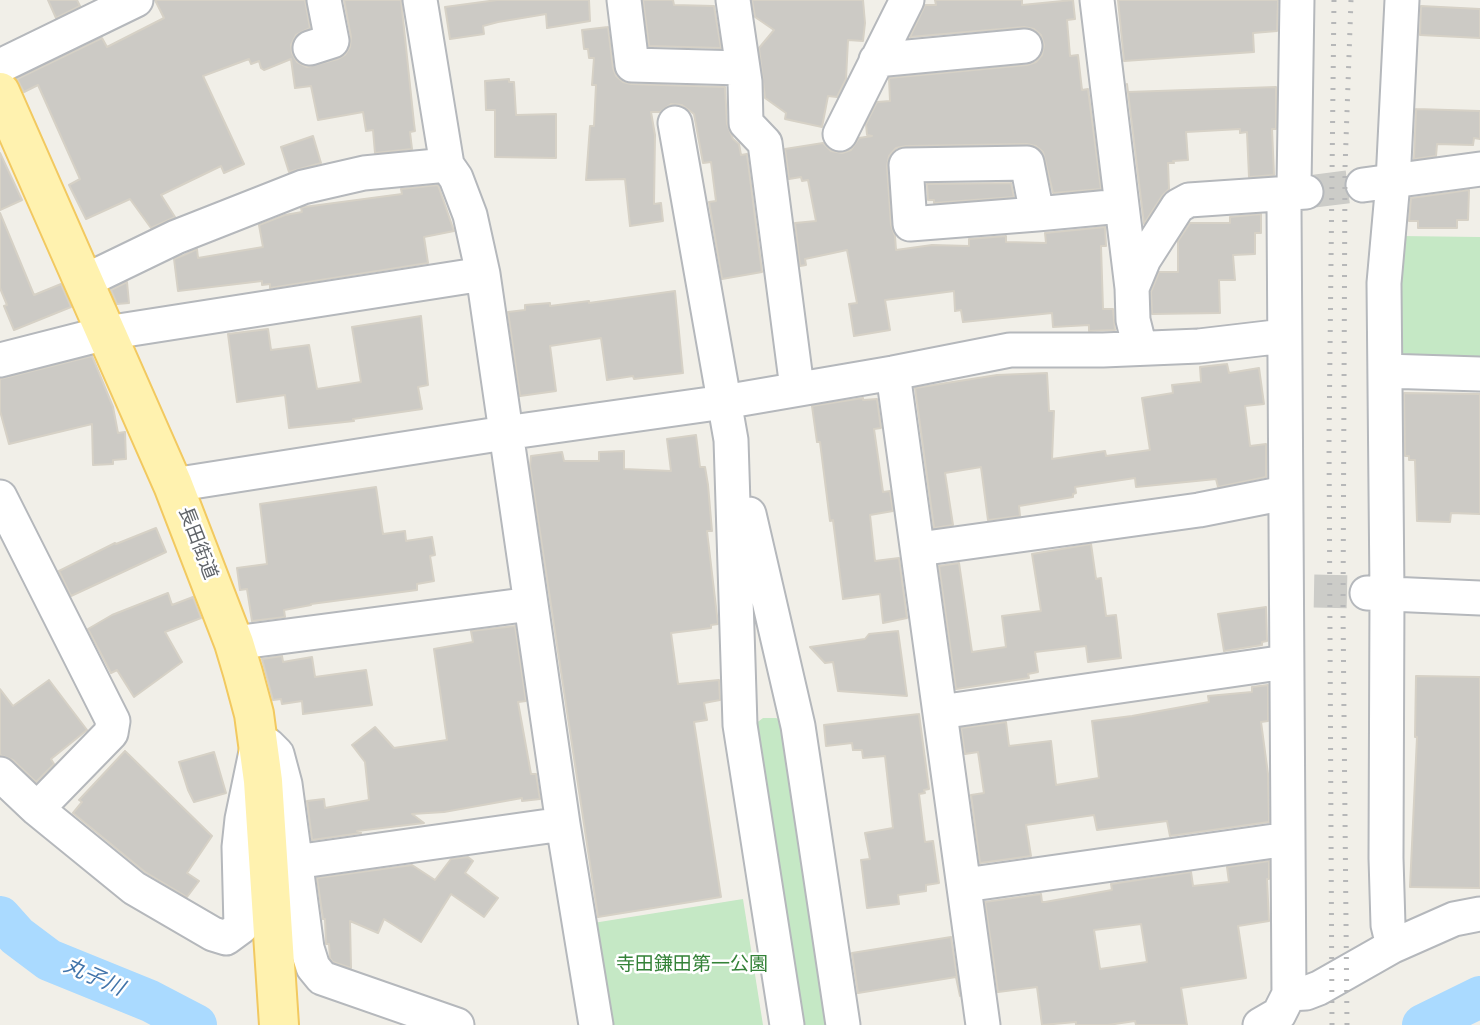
<!DOCTYPE html>
<meta charset="utf-8">
<style>
body{margin:0}
canvas{display:block;background:#f1efe8}
</style>
<canvas width="1480" height="1025"></canvas>
<script>
const ctx = document.querySelector('canvas').getContext('2d');
ctx.lineJoin = 'round';
function paint(path, color) { ctx.fillStyle = color; ctx.fill(path, 'evenodd'); }
const toPath = rows => new Path2D(rows.map(r => 'M' + r).join(''));
function trace(path, color, width, dash) { ctx.strokeStyle = color; ctx.lineWidth = width; ctx.lineCap = dash ? 'butt' : 'round'; ctx.setLineDash(dash || []); ctx.stroke(path); }
function label(font, color, halo, rows, align = 'center') {
  ctx.font = font + ' Overpass,"Noto Sans JP",sans-serif'; ctx.lineWidth = 5; ctx.setLineDash([]); ctx.textBaseline = 'middle'; ctx.strokeStyle = halo; ctx.fillStyle = color; for (const [text, x, y, turn = 0] of rows) {
    ctx.save(); ctx.translate(x, y); ctx.rotate((+turn || 0) * Math.PI / 180); ctx.textAlign = isNaN(turn) ? turn : align; if (halo) ctx.strokeText(text, 0, 0); ctx.fillText(text, 0, 0); ctx.restore();
  }
}
paint(toPath([
 [1400,236,1480,237,1480,359,1399,359],
 [763,718,776,718,786,722,835,1025,798,1025,755,724],
 [743,899,763,1025,601,1025,587,924]
]), '#c5e8c5');
trace(toPath([
 [0,917,17,936,49,960,150,1001,196,1025],
 [1423,1025,1480,997]
]), '#aadaff', 42);
const building = toPath([
 [48,0,77,0,80,6,56,18,48,0],
 [155,0,305,0,310,28,296,35,291,45,292,53,297,62,307,67,338,59,345,55,350,47,351,37,344,0,401,0,414,123,415,131,410,132,412,149,375,153,373,130,366,131,363,112,318,120,311,86,295,88,291,59,264,70,261,68,259,61,251,64,249,59,203,76,244,164,224,173,221,166,161,195,175,217,151,228,130,199,86,219,69,185,80,179,38,85,24,92,17,79,102,38,107,47,164,18,155,0],
 [497,0,589,0,590,21,547,28,546,14,498,22,483,26,484,34,450,39,445,7,497,0],
 [643,0,673,0,674,5,714,6,721,48,649,46,643,0],
 [752,0,863,0,865,23,863,41,848,40,846,79,837,97,828,96,822,127,785,119,786,113,765,98,759,48,774,30,755,17,752,0],
 [935,0,1022,0,1022,5,1073,0,1075,19,1067,20,1070,56,1078,55,1082,90,1088,89,1101,189,1053,193,1043,152,1036,146,1027,144,906,146,896,148,889,156,887,166,891,225,895,236,896,250,932,245,969,246,969,239,1006,236,1006,242,1046,243,1045,233,1105,227,1106,246,1101,246,1103,309,1113,309,1115,330,1089,331,1089,325,1053,327,1052,313,963,322,961,310,955,311,954,291,885,300,890,330,854,336,849,304,857,303,847,250,805,259,806,265,800,266,795,223,816,221,808,180,802,181,801,177,789,179,785,149,823,143,831,151,842,153,851,150,859,138,872,136,867,135,866,124,877,102,890,101,889,78,1027,65,1036,62,1042,55,1044,45,1041,35,1034,29,1024,27,910,37,925,5,936,5,935,0],
 [1118,0,1278,0,1277,31,1253,33,1254,52,1124,61,1118,0],
 [1421,6,1480,9,1480,38,1420,35,1421,6],
 [608,27,613,68,616,76,623,82,631,84,725,87,727,124,733,139,739,144,741,155,747,154,762,272,722,279,709,202,716,201,711,162,703,163,694,114,682,105,671,104,660,112,651,112,655,135,654,204,661,203,663,221,630,226,625,179,586,180,590,126,594,126,596,85,592,85,594,58,589,58,588,49,584,49,582,30,608,27],
 [509,79,509,82,514,82,516,115,556,114,556,158,495,157,495,110,486,110,485,81,509,79],
 [1127,84,1128,92,1276,87,1276,129,1272,129,1274,175,1249,177,1247,132,1240,133,1240,129,1186,132,1188,160,1173,161,1174,163,1168,163,1169,189,1162,196,1144,224,1127,84],
 [1416,109,1480,111,1480,139,1474,138,1473,145,1437,144,1436,156,1414,159,1416,109],
 [313,136,321,163,289,172,281,147,313,136],
 [0,153,22,200,0,210,0,153],
 [1011,183,1014,197,934,203,934,200,928,200,927,184,1011,183],
 [438,185,454,231,424,237,428,263,270,288,270,284,262,285,262,281,178,291,174,259,184,255,197,249,198,258,263,247,259,225,285,215,302,212,301,208,304,207,402,194,401,189,438,185],
 [1469,190,1468,220,1457,220,1457,228,1418,228,1418,221,1409,221,1411,198,1469,190],
 [0,213,34,295,61,284,71,307,14,330,4,306,7,305,0,288,0,213],
 [1261,214,1261,233,1255,233,1255,254,1233,255,1235,280,1219,280,1220,313,1152,314,1151,292,1159,272,1178,272,1178,241,1190,223,1230,223,1230,217,1261,214],
 [127,282,129,303,117,304,111,290,127,282],
 [675,291,683,373,634,379,633,376,607,380,601,338,550,346,556,391,520,396,508,312,525,310,525,305,550,303,550,306,589,301,589,303,675,291],
 [421,316,428,385,418,387,422,409,353,419,354,421,289,428,285,395,237,402,228,334,268,329,271,350,309,345,317,389,361,382,352,327,421,316],
 [92,356,113,407,118,433,125,432,126,459,113,460,113,464,93,465,92,424,9,444,0,411,0,379,92,356],
 [1227,364,1229,373,1259,368,1264,404,1245,406,1250,446,1266,444,1266,477,1218,487,1216,479,1136,487,1135,478,1075,487,1076,493,1073,494,1073,497,1019,506,1020,516,988,520,981,467,945,473,953,525,934,528,915,388,997,375,1047,373,1049,411,1054,411,1052,459,1105,451,1106,456,1150,450,1142,398,1173,393,1172,385,1201,382,1200,367,1227,364],
 [1404,393,1480,394,1480,514,1451,513,1450,522,1417,521,1415,460,1409,460,1409,456,1405,456,1404,393],
 [863,398,863,400,877,399,881,428,874,429,883,492,890,491,893,511,870,515,875,561,899,558,907,618,883,623,880,594,843,599,833,520,830,521,820,442,817,442,812,406,863,398],
 [696,435,700,467,705,467,708,485,712,531,707,531,718,624,711,625,711,628,671,633,678,684,719,680,720,700,704,703,707,720,694,722,721,897,598,917,530,466,531,456,562,452,564,461,599,461,599,452,624,451,624,469,671,471,667,439,696,435],
 [376,487,383,534,405,531,406,541,432,537,435,555,430,556,434,581,417,584,417,590,311,604,311,605,284,610,285,617,252,621,247,589,240,590,237,568,267,564,260,504,376,487],
 [156,528,166,552,71,596,59,571,115,543,116,544,156,528],
 [1091,544,1096,579,1101,578,1106,616,1116,615,1121,658,1088,662,1086,646,1035,652,1038,672,1028,674,1029,678,956,689,939,566,959,563,972,652,1006,647,1002,616,1041,611,1032,554,1091,544],
 [168,593,172,605,193,597,201,618,165,632,182,662,134,697,117,670,111,673,88,629,112,615,168,593],
 [1266,607,1267,641,1262,642,1262,645,1224,651,1218,614,1266,607],
 [515,626,526,701,518,702,531,774,536,774,540,799,522,801,522,798,444,812,412,814,424,823,357,831,361,833,312,840,307,801,324,799,325,808,369,800,365,762,352,745,375,727,394,748,447,740,434,649,473,642,471,631,515,626],
 [898,631,907,696,838,691,833,662,825,663,810,647,865,639,869,634,898,631],
 [282,656,283,662,312,657,315,677,366,670,372,705,303,714,302,701,282,704,281,699,273,700,262,659,282,656],
 [1416,676,1480,677,1480,888,1410,887,1417,737,1415,737,1416,676],
 [49,680,87,730,51,759,54,764,36,782,13,760,0,755,0,689,13,706,49,680],
 [1268,685,1268,721,1261,722,1268,774,1269,822,1170,836,1167,821,1097,830,1094,815,1026,825,1031,856,980,863,971,795,984,793,978,752,965,754,961,728,1006,722,1009,746,1051,741,1056,785,1099,778,1092,721,1132,716,1209,702,1208,696,1252,692,1252,687,1268,685],
 [919,714,929,789,924,790,925,793,919,794,925,842,933,841,939,883,926,885,926,891,898,895,899,904,867,908,861,860,870,859,865,833,893,828,885,756,863,758,862,750,853,750,852,743,826,746,824,725,919,714],
 [125,751,212,836,187,873,199,881,187,897,145,872,73,813,82,802,79,800,125,751],
 [214,752,226,793,194,802,188,790,179,762,214,752],
 [468,857,473,861,465,873,498,898,484,917,451,894,421,942,384,919,378,933,350,921,351,968,333,962,330,958,329,944,326,944,325,919,323,919,317,878,412,865,435,880,451,859,468,857],
 [1269,861,1269,879,1267,879,1269,921,1238,926,1246,978,1181,988,1187,1025,1136,1025,1135,1021,1108,1025,1076,1025,1076,1022,1042,1025,1037,987,998,992,985,902,1041,894,1042,902,1045,902,1112,890,1111,884,1191,872,1193,886,1229,882,1227,867,1269,861],
 [1141,924,1147,962,1100,969,1094,930,1141,924],
 [951,937,960,996,956,977,858,993,852,953,951,937]
]);
paint(building, '#cccac5');
trace(building, '#d6d1c6', 2);
trace(toPath([
 [1315,191,1363,185],
 [1314,591,1364,592]
]), '#ccccc8', 33, [33, 17]);
const minor = toPath([
 [624,0,632,65,742,68],
 [733,0,745,82,746,123,765,143,797,388],
 [1097,0,1132,288],
 [310,48,332,41,324,0],
 [876,60,1025,46],
 [0,66,136,0],
 [675,123,731,440,740,725,787,1025],
 [840,134,907,0],
 [447,165,456,178,470,215,483,274],
 [1363,185,1480,169],
 [1037,214,1027,163,906,165,910,224,1037,214,1121,206],
 [83,282,176,237,303,187,364,173,447,165,420,0],
 [1140,348,1133,320,1132,288,1144,259,1178,206,1189,200,1306,192],
 [0,360,106,333,483,274,563,824,596,1025],
 [1385,371,1480,374],
 [893,373,983,1025],
 [173,485,505,433,724,402,893,373,1010,350,1103,350,1199,346,1284,336],
 [0,497,113,721,111,733,37,809],
 [749,514,798,726,843,1025],
 [919,549,1199,510,1285,493],
 [1367,593,1480,598],
 [234,643,531,604],
 [940,712,1286,662],
 [0,774,37,809,134,888,213,934,226,938,241,927,239,847,242,819,258,742,268,745,277,754,285,784,307,948,313,967,322,978,457,1025],
 [295,862,563,824],
 [965,885,1288,839],
 [1393,946,1388,925,1386,858,1387,593,1384,283,1393,182,1402,0],
 [1289,994,1306,993,1319,988,1393,946,1454,919,1480,914],
 [1260,1025,1279,1014,1289,994,1284,206,1285,194,1294,185,1297,0]
]);
const major = toPath([
 [0,92,173,485,234,643,243,673,254,714,263,781,279,1025]
]);
trace(minor, '#b5b8bc', 37);
trace(major, '#f2c960', 42);
trace(minor, '#fff', 33);
trace(major, '#fff2af', 38);
trace(toPath([
 [1332,1025,1329,439,1334,0],
 [1347,1025,1343,610,1345,168,1351,0]
]), '#b6b7b8', 5, [2, 9]);
label('19px', '#5f6368', '#fff', [
 ["長田街道",196,544,69]
]);
label('19px', '#348238', '#fff', [
 ["寺田鎌田第一公園",692,966]
]);
label('italic 21px', '#4174aa', '#fff', [
 ["丸子川",93,979,24]
]);
</script>
